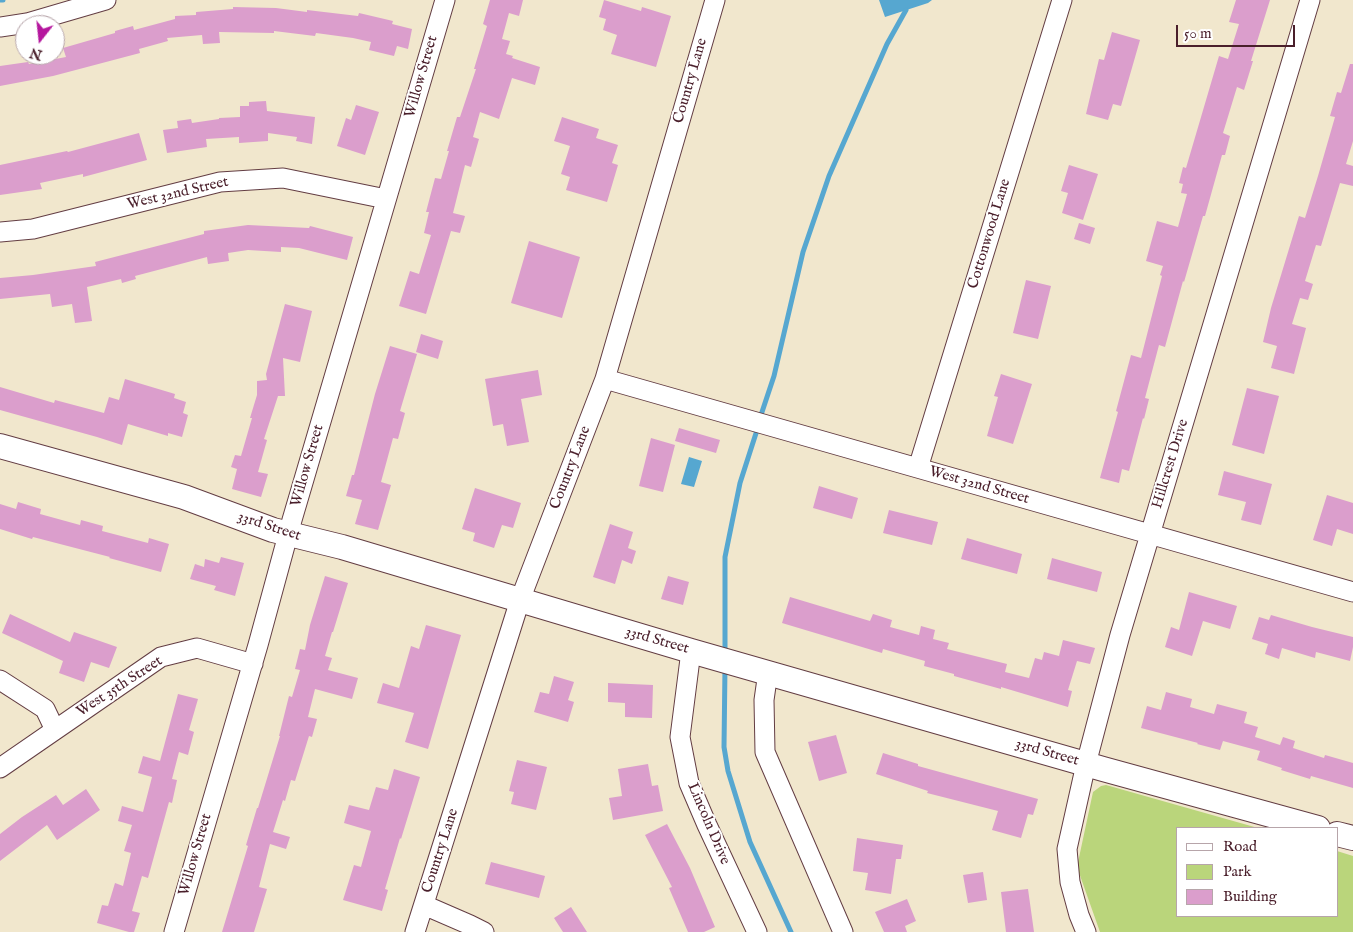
<!DOCTYPE html>
<style>
body{margin:0}
#map{position:relative;width:1353px;height:932px;overflow:hidden;background:#f1e7cd;font-family:"IM FELL English",serif}
canvas{display:block}
.legend{position:absolute;left:1176px;top:827px;width:162px;height:90px;box-sizing:border-box;background:#fff;border:1px solid #b7a5aa;margin:0;padding:6px 9px;list-style:none;font-size:15px;color:#4a1f2b}
.legend li{display:flex;align-items:center;gap:10px;height:25px}
.legend b{width:25px;border:1px solid #b7a5aa}
.north{position:absolute;left:15px;top:15px;width:50px;height:50px;box-sizing:border-box;background:#fff;border:1px solid #b7a5aa;border-radius:50%;rotate:196deg;font-size:14px;font-weight:700;line-height:20px;text-align:center;color:#4a1f2b}
.north::after{content:'';display:block;margin:auto;width:18px;height:22px;background:#b5179e;clip-path:polygon(50% 0,100% 100%,50% 72%,0 100%)}
.scale{position:absolute;left:1176px;top:25px;width:119px;height:22px;box-sizing:border-box;border:2px solid #4a1f2b;border-top:0;padding-left:6px;font-size:15px;line-height:18px;white-space:nowrap;color:#4a1f2b;-webkit-text-stroke:4px #fff;paint-order:stroke}
</style>
<div id="map">
<canvas width="1353" height="932"></canvas>
<ul class="legend">
<li><b style="height:6px;background:#fff"></b>Road</li>
<li><b style="height:14px;background:#bad57b"></b>Park</li>
<li><b style="height:14px;background:#db9ecc"></b>Building</li>
</ul>
<div class="north">N</div>
<div class="scale">50 m</div>
</div>
<script>
const ctx = document.querySelector('canvas').getContext('2d');
ctx.lineJoin = 'round';
function paint(path, color) { ctx.fillStyle = color; ctx.fill(path, 'evenodd'); }
const toPath = rows => new Path2D(rows.map(r => 'M' + r).join(''));
function trace(path, color, width, dash) { ctx.strokeStyle = color; ctx.lineWidth = width; ctx.lineCap = dash ? 'butt' : 'round'; ctx.setLineDash(dash || []); ctx.stroke(path); }
function label(font, color, halo, rows, align = 'center') {
  ctx.font = font + ' "IM FELL English",serif'; ctx.lineWidth = 4; ctx.setLineDash([]); ctx.textBaseline = 'middle'; ctx.strokeStyle = halo; ctx.fillStyle = color; for (const [text, x, y, turn = 0] of rows) {
    ctx.save(); ctx.translate(x, y); ctx.rotate((+turn || 0) * Math.PI / 180); ctx.textAlign = isNaN(turn) ? turn : align; if (halo) ctx.strokeText(text, 0, 0); ctx.fillText(text, 0, 0); ctx.restore();
  }
}
paint(toPath([
 [1106,785,1258,828,1177,828,1177,916,1337,916,1337,851,1353,856,1353,932,1100,932,1077,867,1093,792,1101,786]
]), '#bad57b');
paint(toPath([
 [879,0,932,0,928,3,885,17],
 [689,457,702,461,694,487,681,484]
]), '#56a7d0');
trace(toPath([
 [0,0,3,0],
 [760,418,774,376,803,252,829,176,887,44,906,10],
 [725,654,725,557,740,483,758,427],
 [725,667,724,747,728,771,750,842,791,932]
]), '#56a7d0', 5);
paint(toPath([
 [490,0,523,0,519,16,509,13,502,39,510,41,506,54,513,56,512,58,540,67,535,85,512,78,499,119,480,112,473,137,479,139,471,167,465,165,453,213,465,216,460,233,451,231,426,314,399,306,410,271,419,274,431,235,424,233,429,212,426,212,435,178,441,179,449,151,447,151,457,117,460,117,476,69,474,69,487,26,483,24],
 [604,0,641,11,642,7,671,16,656,67,611,54,617,35,603,30,606,19,599,17],
 [1236,0,1270,0,1251,61,1253,61,1244,90,1237,87,1223,133,1230,136,1225,155,1222,155,1205,216,1203,216,1184,282,1183,281,1165,347,1159,345,1145,398,1149,399,1144,419,1143,418,1129,471,1122,469,1119,483,1100,478,1118,412,1116,411,1131,355,1141,358,1162,276,1160,275,1163,266,1146,261,1157,221,1178,227,1187,194,1181,193,1183,184,1179,183,1183,167,1186,168,1219,56,1228,59,1239,24,1229,22],
 [233,7,276,8,307,12,307,10,358,16,359,13,393,21,392,24,412,29,408,49,397,46,394,56,369,50,371,42,353,38,316,33,315,36,274,31,274,33,219,32,220,43,203,44,202,35,167,38,168,41,139,49,140,53,53,76,0,86,0,66,28,62,29,64,66,57,63,48,115,33,115,31,133,26,134,30,175,19,175,16,196,15,196,12,233,9],
 [1112,32,1140,40,1121,106,1113,104,1108,120,1086,114,1099,59,1104,60],
 [1350,64,1353,64,1353,141,1346,164,1353,166,1353,186,1340,183,1321,246,1316,245,1305,281,1313,284,1308,300,1300,298,1292,324,1306,328,1294,374,1271,368,1277,346,1263,342,1271,308,1299,216,1305,218,1318,176,1335,117,1330,116,1337,92,1341,93],
 [266,101,267,111,315,117,312,144,296,141,297,137,268,133,268,141,239,143,239,137,206,139,207,147,167,153,163,130,178,128,177,121,191,119,192,123,219,119,219,118,240,117,240,106,249,106,249,102],
 [356,105,379,112,365,155,337,146,346,118,351,120],
 [562,117,599,129,596,138,618,145,612,163,618,165,607,202,566,190,570,177,561,174,570,146,554,141],
 [139,133,147,160,83,177,83,174,40,183,42,189,0,195,0,165,67,151,68,152],
 [1069,165,1098,174,1083,220,1062,213,1068,193,1061,191],
 [1079,223,1095,228,1090,244,1074,239],
 [248,225,309,228,310,226,353,237,347,260,299,248,281,247,281,252,248,250,228,253,229,261,208,264,207,257,135,276,136,279,122,283,121,279,87,287,92,321,75,323,72,304,52,307,50,294,0,299,0,278,33,275,96,266,95,262,204,234,204,231],
 [529,241,580,257,562,318,511,303],
 [1026,280,1051,286,1038,339,1013,333],
 [285,304,312,311,300,362,283,358,285,396,278,396,264,439,267,440,258,472,268,474,261,497,232,489,237,469,231,467,235,455,241,456,252,418,250,418,257,395,257,381,267,380,266,374],
 [421,334,443,341,438,359,416,352],
 [390,346,417,354,400,411,405,413,398,439,393,438,381,482,391,485,378,530,355,524,362,500,346,496,352,475,354,475,375,394],
 [538,370,542,395,521,399,529,442,507,446,503,424,493,426,485,379],
 [1001,374,1032,384,1013,444,987,436,998,397,994,396],
 [125,379,175,394,174,398,186,402,183,413,188,415,182,437,168,433,168,436,128,424,122,445,97,437,0,410,0,387,54,403,55,400,104,413,109,397,119,400],
 [1247,388,1279,396,1264,454,1232,445],
 [679,428,720,440,716,453,675,441],
 [651,438,675,445,663,492,639,486],
 [1224,471,1272,484,1261,525,1241,520,1246,502,1218,495],
 [819,486,858,498,852,519,813,508],
 [475,488,521,503,513,528,502,525,494,548,473,541,475,533,462,529],
 [1327,495,1353,503,1353,534,1337,529,1332,546,1313,540],
 [18,502,41,509,40,514,80,525,81,520,103,526,102,531,148,543,149,538,169,544,161,572,109,558,110,557,33,537,32,539,0,529,0,504,16,509],
 [889,510,938,522,932,545,883,533],
 [610,524,633,532,628,548,636,551,632,564,622,560,615,584,593,577],
 [967,538,1022,554,1017,574,961,559],
 [221,557,244,563,235,596,214,590,216,586,190,579,195,564,204,567,205,559,219,563],
 [1052,558,1102,572,1097,592,1047,579],
 [325,576,348,583,333,632,332,632,325,656,332,658,328,670,358,678,352,699,315,689,308,717,317,719,312,737,309,736,295,781,291,780,285,801,283,800,273,832,290,837,286,849,270,844,259,887,267,889,254,932,222,932,248,846,246,845,257,808,258,808,280,736,279,736,289,696,292,697,300,670,295,669,300,649,305,650,310,625],
 [668,576,689,582,683,605,661,599],
 [1189,592,1237,606,1230,629,1203,621,1192,656,1165,647,1171,627,1179,630],
 [790,597,870,621,873,614,892,620,890,627,919,635,921,626,935,630,933,639,949,643,947,649,1007,664,1005,672,1029,678,1035,658,1042,660,1044,652,1059,656,1063,640,1095,648,1090,664,1077,661,1068,690,1072,691,1068,707,1001,687,1001,689,954,676,954,674,924,666,925,661,883,649,882,653,782,623],
 [10,614,70,642,74,632,117,647,109,668,91,662,84,682,59,673,63,661,2,633],
 [1271,615,1312,627,1353,637,1353,647,1350,661,1316,652,1315,658,1282,648,1279,659,1265,654,1268,644,1252,639,1259,617,1269,620],
 [426,625,461,635,428,749,405,742,414,713,377,703,383,683,399,688,411,646,419,649],
 [554,676,574,682,568,700,574,702,568,722,534,712,540,692,549,694],
 [608,683,653,685,652,718,625,717,625,703,608,702],
 [1166,692,1192,699,1190,707,1214,714,1217,704,1247,712,1244,723,1258,727,1255,737,1280,745,1283,737,1295,741,1293,748,1324,758,1325,755,1353,763,1353,788,1311,776,1310,779,1281,770,1282,768,1257,760,1260,751,1223,741,1220,750,1197,744,1198,743,1141,728,1147,706,1161,710],
 [178,694,198,699,189,730,194,732,188,755,179,752,172,779,177,780,172,803,169,802,148,878,142,876,132,911,140,913,134,932,129,932,97,923,102,905,108,906,115,883,123,886,131,853,124,851,132,825,118,821,122,806,143,812,152,777,138,773,143,756,160,761],
 [836,735,847,773,819,781,808,742],
 [883,753,918,764,918,766,1038,799,1033,815,1028,814,1021,838,992,830,998,811,927,793,928,791,876,774],
 [517,760,547,767,536,810,511,804,514,792,509,791],
 [648,764,652,786,658,785,663,811,613,820,609,798,622,796,618,769],
 [394,769,420,777,401,839,400,838,385,889,388,890,382,911,343,900,354,865,361,867,371,831,344,823,349,805,369,810,376,787,388,790],
 [86,789,100,810,57,840,47,825,0,861,0,834,22,817,56,795,63,805],
 [667,824,690,868,715,927,704,932,688,932,669,888,672,887,645,835],
 [857,838,903,845,901,859,896,859,891,894,865,890,868,873,853,871],
 [491,862,545,876,539,898,485,884],
 [983,872,987,900,968,903,963,875],
 [1028,889,1034,932,1006,932,1001,892],
 [907,899,916,921,905,926,907,932,884,932,875,912],
 [571,907,587,932,563,932,554,918]
]), '#db9ecc');
const minor = toPath([
 [0,27,27,23,106,0],
 [0,232,33,229,220,182,283,178,386,199],
 [605,379,1353,592],
 [918,468,1062,0],
 [691,651,680,737,689,783,707,825,757,932],
 [768,672,764,700,765,752,843,932],
 [0,680,45,709,55,730],
 [0,768,161,657,197,648,253,664],
 [424,905,470,925,484,932],
 [174,932,258,645,292,520,445,0],
 [415,932,520,600,605,379,715,0],
 [1086,932,1079,915,1070,882,1067,849,1086,764,1120,635,1310,0]
]);
const tertiary = toPath([
 [0,446,184,497,273,530,342,547,691,651,1103,769,1318,828],
 [1337,834,1353,838]
]);
trace(minor, '#633d43', 21);
trace(tertiary, '#633d43', 26);
trace(minor, '#fff', 19);
trace(tertiary, '#fff', 24);
label('15px', '#4a1f2b', '#fff', [
 ["Willow Street",422,77,-74],
 ["Country Lane",691,81,-74],
 ["West 32nd Street",178,194,-13],
 ["Cottonwood Lane",990,234,-73],
 ["Hillcrest Drive",1171,464,-73],
 ["Willow Street",308,466,-74],
 ["Country Lane",571,468,-69],
 ["West 32nd Street",979,486,16],
 ["33rd Street",269,527,18],
 ["33rd Street",657,641,16],
 ["West 35th Street",120,687,-33],
 ["33rd Street",1047,753,16],
 ["Lincoln Drive",708,824,67],
 ["Country Lane",441,851,-72],
 ["Willow Street",196,855,-74]
]);
</script>
